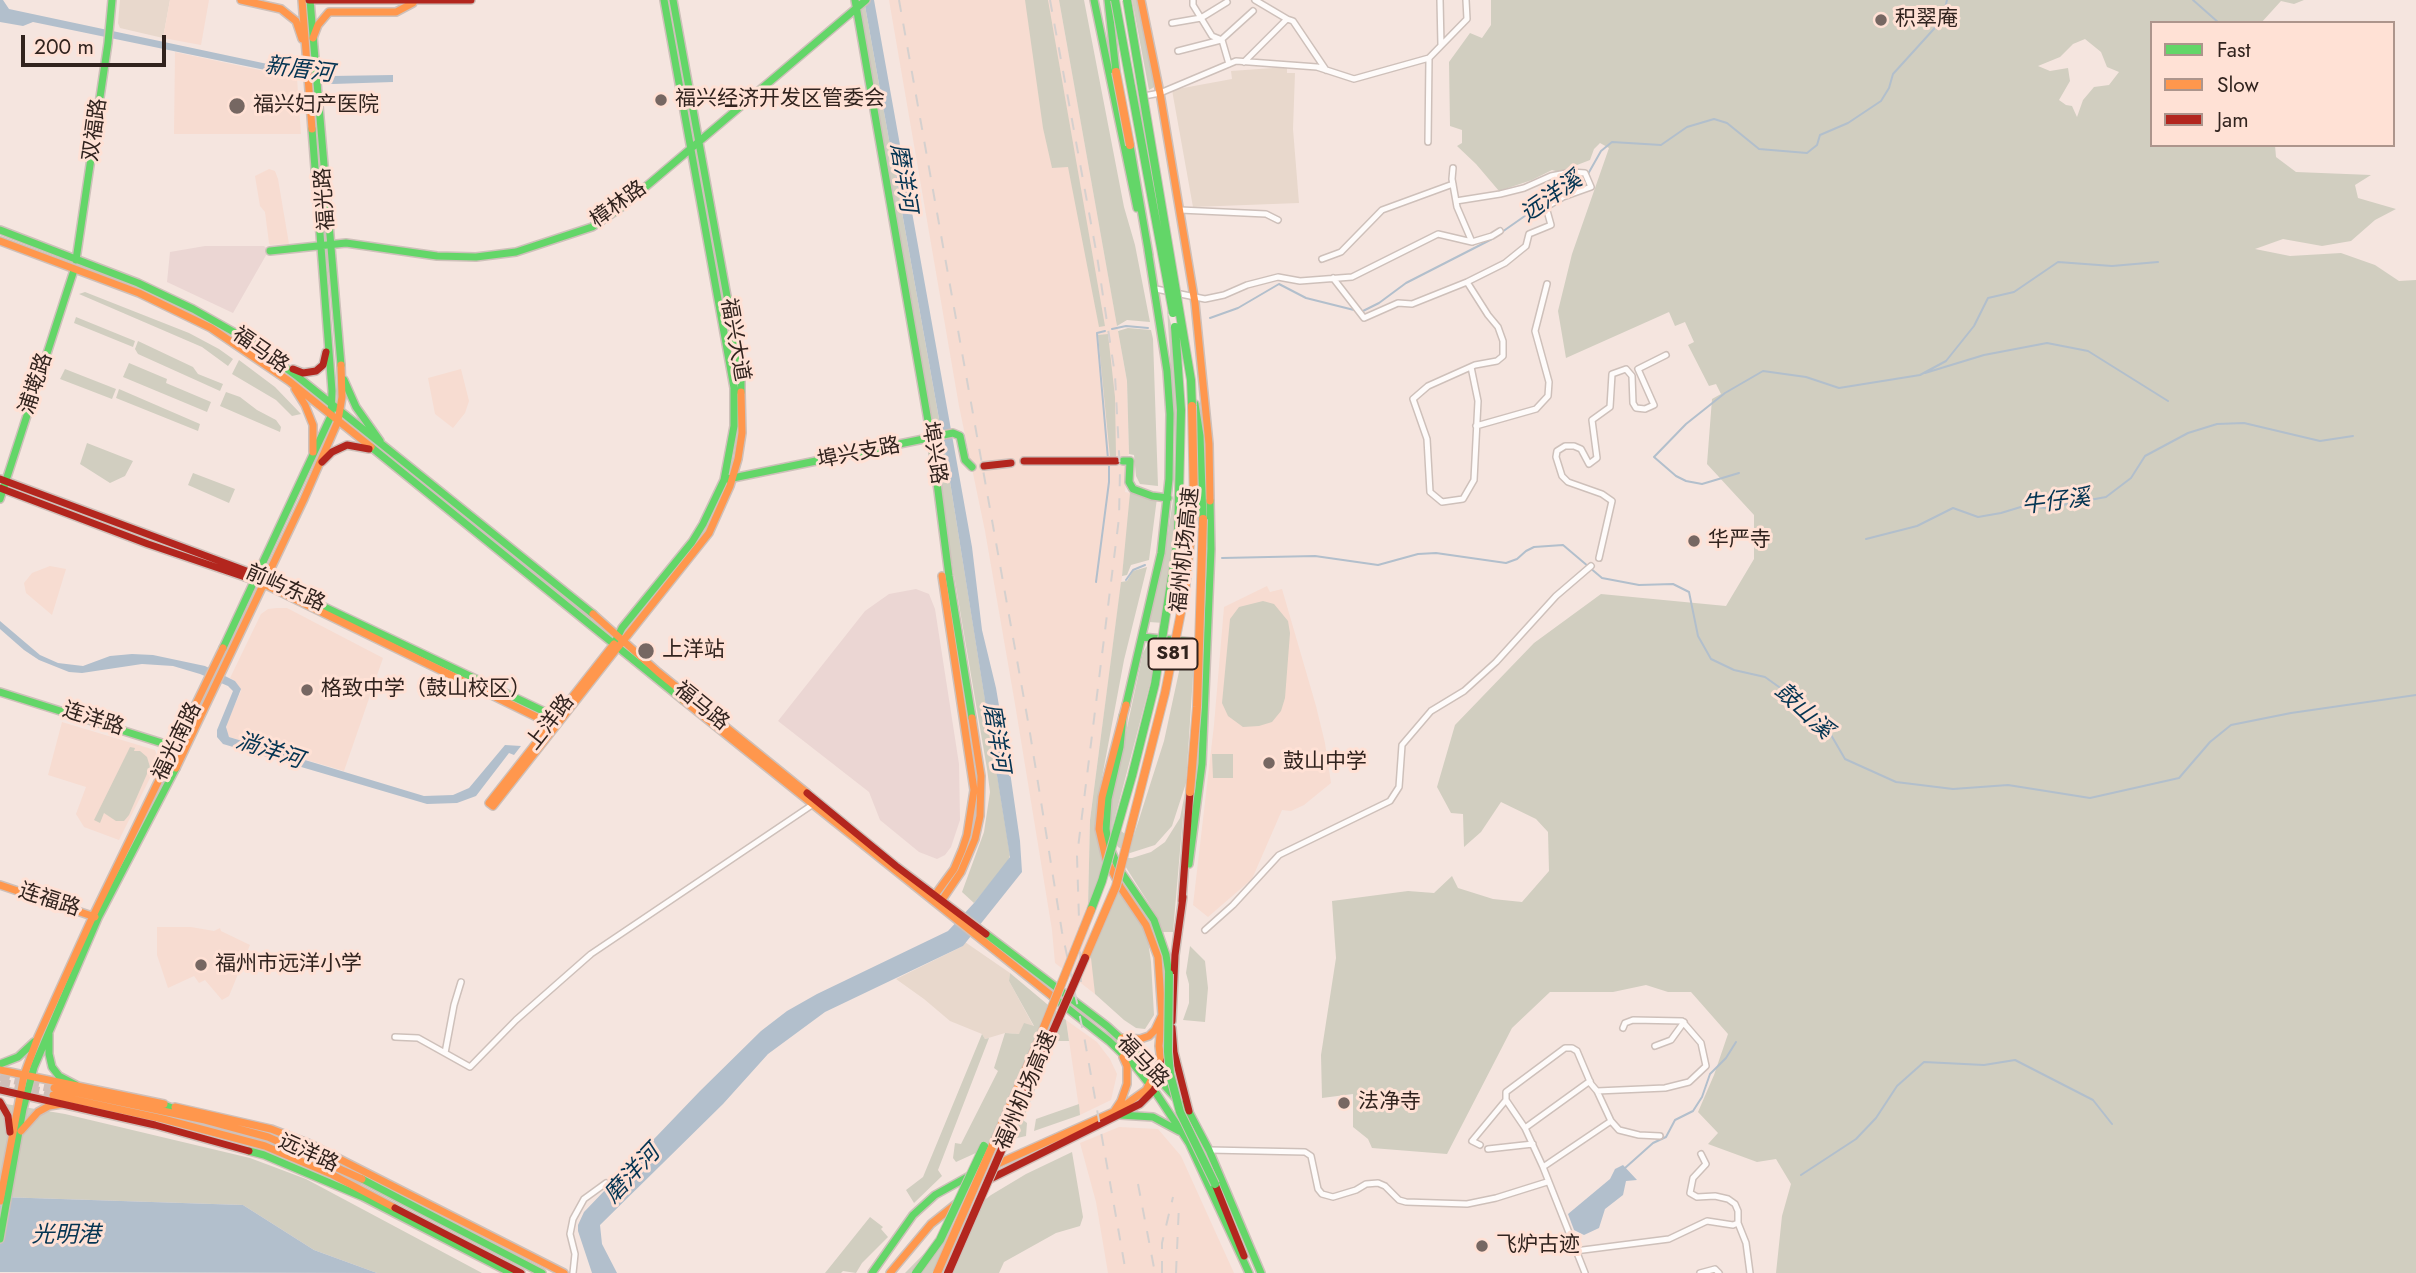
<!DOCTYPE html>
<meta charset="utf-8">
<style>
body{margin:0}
#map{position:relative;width:2416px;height:1273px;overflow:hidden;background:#f5e5df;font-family:Jost,sans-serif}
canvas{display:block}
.legend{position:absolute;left:2150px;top:21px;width:245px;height:126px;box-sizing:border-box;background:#ffe1d5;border:2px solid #ad958c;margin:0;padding:9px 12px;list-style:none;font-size:21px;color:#31231e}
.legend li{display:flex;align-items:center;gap:14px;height:35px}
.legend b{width:35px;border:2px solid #ad958c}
.scale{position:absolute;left:21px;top:35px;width:145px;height:32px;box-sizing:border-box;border:4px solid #31231e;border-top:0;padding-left:9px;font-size:21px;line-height:24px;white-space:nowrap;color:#31231e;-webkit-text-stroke:5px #ffe1d5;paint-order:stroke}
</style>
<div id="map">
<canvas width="2416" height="1273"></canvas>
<ul class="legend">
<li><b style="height:9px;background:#63d668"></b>Fast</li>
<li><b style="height:9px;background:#ff974d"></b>Slow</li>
<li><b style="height:9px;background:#b3261e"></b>Jam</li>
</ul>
<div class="scale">200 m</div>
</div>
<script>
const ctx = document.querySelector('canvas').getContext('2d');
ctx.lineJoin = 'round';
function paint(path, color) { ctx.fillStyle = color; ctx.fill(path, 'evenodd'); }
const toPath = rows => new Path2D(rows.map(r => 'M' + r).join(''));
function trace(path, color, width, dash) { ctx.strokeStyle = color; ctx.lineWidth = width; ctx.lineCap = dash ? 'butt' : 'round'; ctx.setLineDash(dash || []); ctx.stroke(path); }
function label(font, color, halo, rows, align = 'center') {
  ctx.font = font + ' Jost,"Noto Sans SC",sans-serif'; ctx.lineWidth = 6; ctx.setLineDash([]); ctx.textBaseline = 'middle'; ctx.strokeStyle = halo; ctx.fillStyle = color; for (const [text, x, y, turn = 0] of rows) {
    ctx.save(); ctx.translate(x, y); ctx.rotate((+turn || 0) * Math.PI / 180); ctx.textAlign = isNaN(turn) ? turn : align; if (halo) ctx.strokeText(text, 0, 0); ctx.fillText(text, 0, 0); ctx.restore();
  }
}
paint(toPath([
 [205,246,264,246,269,250,233,313,167,282,170,252],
 [916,589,929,594,935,609,959,764,960,820,951,847,945,855,937,859,919,852,880,820,869,792,778,721,865,611,889,594]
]), '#ebd6d3');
paint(toPath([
 [120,0,170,0,163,38,120,28,118,23],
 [1287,67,1287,73,1295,73,1293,129,1299,203,1193,207,1172,90,1232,79,1231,71],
 [965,942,1010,973,1009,981,1034,1027,1019,1034,1005,1033,985,1039,982,1034,950,1021,924,999,896,979,963,946]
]), '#e8d8cc');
paint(toPath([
 [170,0,209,0,201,45,163,38],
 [889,0,1059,0,1127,381,1129,454,1126,458,1128,466,1125,492,1130,493,1130,516,1090,820,1088,907,1095,994,1055,963,1052,930,1015,704,985,531,959,406],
 [175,52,297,78,301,134,174,134],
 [269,169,275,171,278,179,289,244,270,245,269,243,265,212,260,206,255,176],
 [461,369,469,401,465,413,453,428,435,414,428,378],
 [50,566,66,569,52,615,26,593,24,583,32,573],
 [1267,586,1270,592,1282,589,1316,706,1325,743,1331,783,1304,805,1291,811,1282,810,1252,879,1208,917,1193,905,1214,725,1224,607],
 [277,608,287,608,383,658,344,771,229,737,226,732,227,722,241,691,235,681,230,678,261,614,268,609],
 [62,722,155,750,159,760,119,840,84,827,76,814,86,787,48,775],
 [157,927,191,927,214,931,220,928,221,931,250,945,229,996,222,1000,205,980,199,983,194,976,168,988,157,955],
 [1066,1020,1097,1042,1110,1059,1117,1074,1111,1100,1080,1115],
 [1119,1127,1158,1129,1181,1156,1234,1273,1108,1273,1096,1202,1080,1143]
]), '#f7dcd1');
paint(toPath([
 [856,0,864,0,948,469,1010,855,1008,862,974,903,962,892,984,832,990,792,987,769],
 [1025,0,1048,0,1105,326,1099,327,1068,167,1052,168,1043,128],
 [1059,0,1084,0,1124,207,1135,245,1150,322,1127,320,1117,326],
 [1132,0,1139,0,1156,86,1149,90],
 [1491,0,2304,0,2294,4,2281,1,2261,23,2152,23,2152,145,2275,145,2276,157,2296,172,2371,175,2355,185,2358,198,2396,209,2375,220,2351,241,2322,246,2283,239,2255,249,2290,256,2341,253,2375,265,2399,281,2416,280,2416,1273,1776,1273,1782,1216,1791,1184,1776,1159,1757,1162,1708,1144,1718,1133,1698,1112,1714,1075,1728,1034,1691,992,1668,992,1646,985,1613,992,1550,992,1512,1028,1447,1154,1372,1148,1368,1139,1353,1127,1353,1094,1322,1098,1321,1055,1336,958,1332,901,1408,891,1434,893,1452,876,1458,888,1493,899,1522,902,1549,871,1548,832,1536,819,1501,802,1481,832,1464,847,1463,814,1451,813,1437,787,1455,725,1534,643,1601,594,1726,606,1754,559,1754,515,1707,464,1712,399,1721,394,1716,384,1709,386,1688,345,1694,342,1685,322,1675,326,1669,312,1566,358,1558,311,1572,254,1609,148,1600,143,1594,149,1590,160,1559,172,1552,170,1532,180,1499,191,1476,164,1457,146,1462,143,1462,130,1450,126,1449,62,1470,33,1482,38,1491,25],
 [2085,39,2101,52,2107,67,2119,72,2109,85,2094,87,2083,100,2077,117,2072,106,2066,105,2059,100,2070,81,2068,68,2050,71,2038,66,2060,57,2073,44],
 [85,292,189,333,219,349,233,359,228,366,202,347,79,294],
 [1167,309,1172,328,1177,375,1178,498,1164,623,1149,622,1165,553,1174,493,1175,431],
 [76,317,135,341,133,347,74,323],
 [1128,328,1151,330,1153,339,1158,486,1140,484,1136,476,1134,455,1129,454,1127,381,1118,331],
 [1108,334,1115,397,1116,456,1110,457,1098,335],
 [138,341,193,367,198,374,223,384,220,391,138,354,135,349],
 [239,360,275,387,301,414,292,416,276,400,232,374],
 [129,363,167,379,166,383,211,402,207,412,123,377],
 [65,369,116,389,112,399,60,379],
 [119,389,200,424,198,431,116,398],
 [226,392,240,397,257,410,276,420,281,427,280,432,220,406],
 [87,443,133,461,125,476,110,483,80,464],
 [193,473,235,489,229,503,188,485],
 [1130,493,1157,498,1149,560,1131,565,1127,575,1122,576],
 [1147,567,1124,660,1098,799,1098,825,1105,862,1088,907,1090,820,1121,582,1127,581,1133,571],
 [1263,601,1274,604,1288,621,1290,633,1285,698,1281,711,1272,722,1259,726,1243,727,1228,716,1222,703,1230,619,1239,607],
 [1149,642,1161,642,1113,825,1125,834,1134,835,1164,741,1185,644,1195,645,1186,783,1172,826,1155,845,1130,853,1118,847,1111,833,1110,807,1143,653],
 [130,747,135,748,134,751,140,751,147,757,150,767,129,815,124,821,116,821,104,813,100,823,94,820],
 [1212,754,1233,754,1233,778,1213,778],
 [1185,793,1173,932,1161,932,1153,910,1120,858,1132,858,1151,852,1165,842,1180,818],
 [1119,888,1143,928,1148,941,1151,962,1154,1015,1145,1029,1136,1028,1124,1020,1095,994,1090,949],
 [1190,946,1205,961,1208,988,1205,1022,1183,1020,1189,1003,1189,984,1186,973],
 [1010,973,1066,1020,1069,1041,1054,1041,1023,1120,1027,1123,1026,1136,1000,1142,956,1162,953,1158,955,1143,961,1144,998,1071,994,1068,1005,1033,1019,1034,1024,1023,1034,1026,1009,981],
 [982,1034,985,1039,989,1038,938,1170,942,1176,914,1203,906,1190,923,1177],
 [0,1103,65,1114,250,1158,306,1179,482,1273,377,1273,314,1250,243,1205,0,1197],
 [1079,1104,1080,1115,1034,1131,1036,1119],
 [1072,1152,1083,1217,1080,1226,1056,1233,1004,1262,999,1273,905,1273,954,1223,991,1195,1026,1174],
 [870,1217,883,1227,881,1229,888,1237,862,1263,856,1273,843,1271,841,1273,825,1273]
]), '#d1cec0');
paint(toPath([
 [0,0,3,0,9,9,291,69,296,67,297,72,332,76,393,75,393,82,333,84,33,22,23,26,0,22],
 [864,0,874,0,972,547,982,630,996,688,1009,765,1020,841,1022,872,963,946,825,1012,768,1054,723,1104,600,1225,602,1244,617,1273,592,1273,578,1231,578,1225,584,1212,700,1091,761,1031,787,1011,817,994,948,931,974,903,1010,857,948,469],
 [0,621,40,655,58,663,83,666,110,656,132,654,153,655,205,666,235,681,241,689,226,727,229,737,424,796,453,795,469,788,505,745,521,746,514,755,509,753,476,796,457,803,427,804,223,744,217,737,217,730,233,691,228,686,200,674,173,666,142,664,82,673,69,672,39,660,24,650,0,629],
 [1623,1165,1637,1180,1626,1181,1623,1195,1605,1209,1599,1228,1584,1235,1574,1230,1568,1214,1610,1179,1615,1169],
 [0,1197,243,1205,314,1250,377,1273,0,1272]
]), '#b2bfcc');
trace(toPath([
 [2193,0,2219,23],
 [1588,174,1601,151,1612,142,1661,145,1687,127,1714,119,1727,123,1759,149,1807,153,1817,145,1820,135,1848,123,1881,101,1889,88,1893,74,1942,20,1947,0],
 [1502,232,1569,185,1585,178],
 [1363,311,1379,303,1406,283,1492,239],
 [1210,318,1238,308,1279,284,1306,298,1354,310],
 [1112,329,1126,326,1148,328],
 [1105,331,1097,333,1108,459],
 [1925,373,1984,355,2047,343,2088,351,2168,401],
 [1739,473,1702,484,1686,481,1676,476,1654,457,1686,424,1725,393,1763,371,1806,377,1839,388,1920,375,1946,361,1974,326,1988,298,2014,292,2058,262,2112,266,2158,262],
 [1866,539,1917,526,1953,508,1978,517,2001,513,2024,506,2046,508,2106,497,2131,478,2145,456,2188,433,2217,424,2244,423,2320,441,2353,436],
 [1222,558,1315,556,1378,565,1418,554,1436,553,1506,563,1517,559,1526,551,1534,547,1563,545,1602,578,1639,585,1673,584,1689,592,1698,636,1711,659,1734,670,1765,677,1786,692,1803,711,1827,728,1845,759,1896,782,1953,789,2008,785,2090,798,2179,778,2210,742,2231,725,2291,713,2416,695],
 [1126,580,1133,570,1145,565],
 [1096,582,1109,482,1109,465],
 [1625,1168,1653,1143,1666,1137,1675,1120,1693,1111,1702,1097,1710,1074,1726,1058,1736,1042],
 [1801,1175,1856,1139,1876,1118,1897,1086,1924,1062,1984,1065,2015,1060,2093,1100,2112,1124]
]), '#b2bfcc', 2);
trace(toPath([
 [0,1076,54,1088],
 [0,1083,53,1095]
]), '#cebeb8', 10, [10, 5]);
const street = toPath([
 [1193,0,1193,5,1212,36,1222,40,1229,64],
 [1255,0,1287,19],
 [1440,0,1441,45],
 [1172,23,1201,18,1227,2],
 [1178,51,1221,40,1253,11],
 [1244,62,1287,19,1293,21,1326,70],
 [1144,96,1160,93,1236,61,1317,67,1354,79,1429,58],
 [1428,142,1429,58,1467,19,1466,0],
 [1180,210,1266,214,1278,220],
 [1472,242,1492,236,1500,231],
 [1322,259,1341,252,1382,210,1453,184],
 [1333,278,1364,318,1398,303,1412,304,1467,282,1505,263,1526,246,1529,234,1551,225,1546,207,1563,197,1591,187,1585,173,1571,172,1551,176,1524,188,1500,194,1456,201],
 [1467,282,1488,315,1498,327,1503,341,1503,356,1497,361,1475,365,1428,386,1413,399,1427,439,1430,492,1442,502,1463,499,1474,480,1478,401,1471,367],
 [1156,289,1205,299,1224,295,1247,285,1278,277,1300,281,1352,277,1438,234,1472,242,1457,207,1452,179,1453,168],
 [1476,426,1536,409,1548,396,1549,382,1535,331,1547,284],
 [1599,558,1612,501,1602,494,1568,482,1562,476,1556,457,1557,451,1565,446,1574,446,1581,449,1589,464,1597,458,1592,420,1610,407,1612,374,1626,369,1632,376,1633,403,1636,408,1645,409,1654,405,1638,369,1666,355],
 [1205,930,1233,905,1279,855,1390,801,1399,787,1402,745,1431,711,1464,691,1496,662,1556,596,1591,566],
 [395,1037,418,1038,470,1067,516,1020,591,954,812,805],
 [1655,1046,1671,1040,1684,1022],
 [445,1053,454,1005,461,982],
 [1597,1091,1665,1088,1689,1082,1706,1066,1701,1043,1682,1021,1633,1020,1625,1023,1623,1028],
 [1525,1128,1590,1081],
 [1480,1145,1472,1141,1506,1100],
 [1488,1149,1533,1144],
 [1209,1150,1305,1152,1311,1156,1318,1189,1322,1194,1333,1197,1356,1190,1366,1184,1378,1183,1385,1186,1399,1200,1406,1202,1467,1204,1496,1198,1547,1182],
 [1543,1167,1611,1121],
 [1738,1223,1746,1243,1750,1273],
 [1575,1251,1669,1239,1707,1221,1733,1225,1738,1223,1738,1211,1735,1204,1728,1199,1715,1196,1697,1197,1690,1193,1693,1178,1706,1164,1701,1154],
 [573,1273,575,1254,570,1234,573,1219,584,1199,606,1183],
 [1585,1273,1543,1167,1525,1128,1506,1100,1506,1092,1565,1048,1572,1048,1577,1051,1591,1084,1597,1091,1611,1121,1619,1130,1639,1135,1660,1136],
 [1700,1273,1715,1269,1719,1273]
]);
const fast = toPath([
 [310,0,341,365],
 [673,0,741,373,741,392],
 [855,0,932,444,949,576,972,718],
 [1094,0,1137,208],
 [1108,0,1116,72],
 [1130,145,1149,255],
 [0,230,138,283,193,309,246,339,298,377,593,614],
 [270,251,346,243,437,256,476,257,516,252,592,227,623,206,866,0],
 [76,260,108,43,112,0],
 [344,380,356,407,380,441],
 [1195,404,1200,436,1203,519],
 [371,447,683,700],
 [1123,461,1130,461,1129,482,1133,489,1152,496,1168,498],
 [728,479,953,433,960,436,965,460,972,467],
 [0,499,74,270],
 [257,575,560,719],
 [1142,637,1203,643],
 [615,642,622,628,692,542,703,524,724,480,734,426,734,388,664,0],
 [223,648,331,416,332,391,312,129],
 [0,692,178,748],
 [1126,705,1161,553,1169,479,1170,414,1167,371,1148,250],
 [1123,716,1120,747,1108,799,1106,829,1108,843,1119,869,1154,920,1166,955,1169,974],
 [1189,864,1202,764,1211,549,1210,501],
 [986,934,1107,1026,1129,1046,1190,1114,1209,1150,1261,1273],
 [1052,996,1109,1041,1134,1065,1154,1090,1189,1143,1249,1273],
 [49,1034,49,1054,52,1067,59,1076,76,1085],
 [0,1064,18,1057,34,1042],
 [161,1104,178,1110],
 [1120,1115,1153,1117,1179,1131],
 [249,1151,264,1155,363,1197,511,1273],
 [362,1179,542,1273],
 [0,1239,23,1109,34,1067,98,918,176,768],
 [872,1273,913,1215,935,1195,971,1175]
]);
const slow = toPath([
 [241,0,281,9,296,21,302,39],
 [302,0,312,129],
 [1141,0,1160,93,1195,303,1209,444,1210,501],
 [313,38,318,25,329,12,396,12,413,3],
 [0,241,139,293,211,328,289,381,371,447],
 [295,389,305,405,313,425,313,452],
 [245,577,264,584,555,726],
 [593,614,658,672,807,793],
 [614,644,489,803,493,806,618,647],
 [619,646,709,533,730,486,738,459,742,433,741,392],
 [683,700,1052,996],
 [176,768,304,499,338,421,342,397,341,365],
 [0,885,95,917],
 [935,895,954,869,962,850,967,835,974,790,942,576],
 [942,900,961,872,975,839,980,816,981,776,972,718],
 [1122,1038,1140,1039,1149,1036,1155,1030,1162,1015],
 [0,1070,164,1104],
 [54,1088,205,1120,268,1137,362,1179],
 [53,1095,163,1119,265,1146,331,1174,395,1208],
 [175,1107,271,1129,310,1144,564,1273],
 [1113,1113,1121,1101,1127,1084,1127,1066,1123,1057],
 [21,1131,38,1112,49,1106,62,1104],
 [995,1165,1118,1110,1146,1090,1161,1061,1159,1046,1162,1015,1158,957,1146,925,1121,888,1106,859,1099,829,1102,797,1126,705],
 [0,1201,24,1075,38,1037,93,916,223,648],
 [890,1273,931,1224,956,1204]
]);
const jam = toPath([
 [309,0,471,0],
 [293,369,303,373,316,371,323,365,326,352],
 [1024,461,1116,461],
 [322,462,332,452,347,445,369,449],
 [984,466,1011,463],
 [0,479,257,575],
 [0,488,148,544,245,577],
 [807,793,896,866,986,934],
 [1182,901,1190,792],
 [1172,1021,1175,955,1183,897],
 [1172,1028,1174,1052,1189,1111],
 [0,1090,155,1125,249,1151],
 [0,1102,8,1116,10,1132],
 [988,1180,1140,1104,1154,1090,1168,1057],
 [1215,1184,1244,1256],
 [395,1208,521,1273]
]);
trace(street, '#cec0ba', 8);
trace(fast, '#cec0ba', 10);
trace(slow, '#cec0ba', 10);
trace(jam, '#cec0ba', 10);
trace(street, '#fefbfa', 5);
trace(fast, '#63d668', 7);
trace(slow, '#ff974d', 7);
trace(jam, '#b3261e', 7);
trace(toPath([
 [899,0,1029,727,1062,932,1084,1036,1126,1273],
 [1050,0,1097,256,1115,375,1120,471,1119,518,1077,856,1081,982],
 [1138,1184,1155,1273],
 [1162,1273,1162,1243,1173,1197],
 [1176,1273,1179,1205]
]), '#d5d0ce', 2, [12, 12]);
const fastBridge = toPath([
 [1115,0,1173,313],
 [1127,0,1191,380,1192,406],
 [1091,910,1102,881,1132,776,1155,684,1178,538,1181,410,1175,327],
 [1169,974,1168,1052,1170,1074,1180,1112,1215,1184],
 [916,1273,940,1240,984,1146]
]);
const slowBridge = toPath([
 [1116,72,1130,145],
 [1190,792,1197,707,1203,519],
 [1085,958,1116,886,1165,693,1185,592,1194,504,1192,406],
 [937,1273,1040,1037,1091,910]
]);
const jamBridge = toPath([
 [948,1273,1085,958]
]);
trace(fastBridge, '#cec0ba', 10, []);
trace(slowBridge, '#cec0ba', 10, []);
trace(jamBridge, '#cec0ba', 10, []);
trace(fastBridge, '#63d668', 8);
trace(slowBridge, '#ff974d', 8);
trace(jamBridge, '#b3261e', 8);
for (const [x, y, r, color] of [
 [1881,20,7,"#766762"],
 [661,100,7,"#766762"],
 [237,106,9,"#766762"],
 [1694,541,7,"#766762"],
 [646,651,9,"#766762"],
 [307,690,7,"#766762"],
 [1269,763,7,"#766762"],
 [201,965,7,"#766762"],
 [1344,1103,7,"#766762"],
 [1482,1246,7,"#766762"]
]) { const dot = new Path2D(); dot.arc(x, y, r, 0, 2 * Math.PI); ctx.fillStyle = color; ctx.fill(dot); trace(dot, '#ffe1d5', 2.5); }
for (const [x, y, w] of [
 [1173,654,49]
]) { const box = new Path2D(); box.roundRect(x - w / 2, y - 15.5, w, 31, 5); ctx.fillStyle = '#ffe1d5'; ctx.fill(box); trace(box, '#31231e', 2); }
label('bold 19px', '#31231e', null, [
 ["S81",1173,654]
]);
label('21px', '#31231e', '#ffe1d5', [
 ["积翠庵",1895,20],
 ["福兴经济开发区管委会",675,100],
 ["福兴妇产医院",253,106],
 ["华严寺",1708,541],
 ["上洋站",662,651],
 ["格致中学（鼓山校区）",321,690],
 ["鼓山中学",1283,763],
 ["福州市远洋小学",215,965],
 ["法净寺",1358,1103],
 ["飞炉古迹",1496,1246]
], 'left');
label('21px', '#31231e', '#ffe1d5', [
 ["双福路",96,130,-82],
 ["福光路",326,199,-94],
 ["樟林路",619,205,-36],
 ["福兴大道",734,340,80],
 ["福马路",260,351,35],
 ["浦墘路",37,384,-72],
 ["埠兴路",933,453,81],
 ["埠兴支路",859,454,-11],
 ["福州机场高速",1186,550,-84],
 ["前屿东路",285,589,24],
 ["福马路",701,707,39],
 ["连洋路",93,720,18],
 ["上洋路",551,723,-52],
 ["福光南路",178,742,-64],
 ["连福路",49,901,18],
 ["福马路",1142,1062,46],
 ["福州机场高速",1027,1091,-67],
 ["远洋路",308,1154,24]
]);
label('italic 23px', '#043452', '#ffe1d5', [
 ["新厝河",299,71,7],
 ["磨洋河",902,178,81],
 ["远洋溪",1552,198,-35],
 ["牛仔溪",2056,503,-7],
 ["鼓山溪",1803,712,43],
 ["磨洋河",995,738,81],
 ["淌洋河",269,752,18],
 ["磨洋河",633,1175,-47],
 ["光明港",66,1236]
]);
</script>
